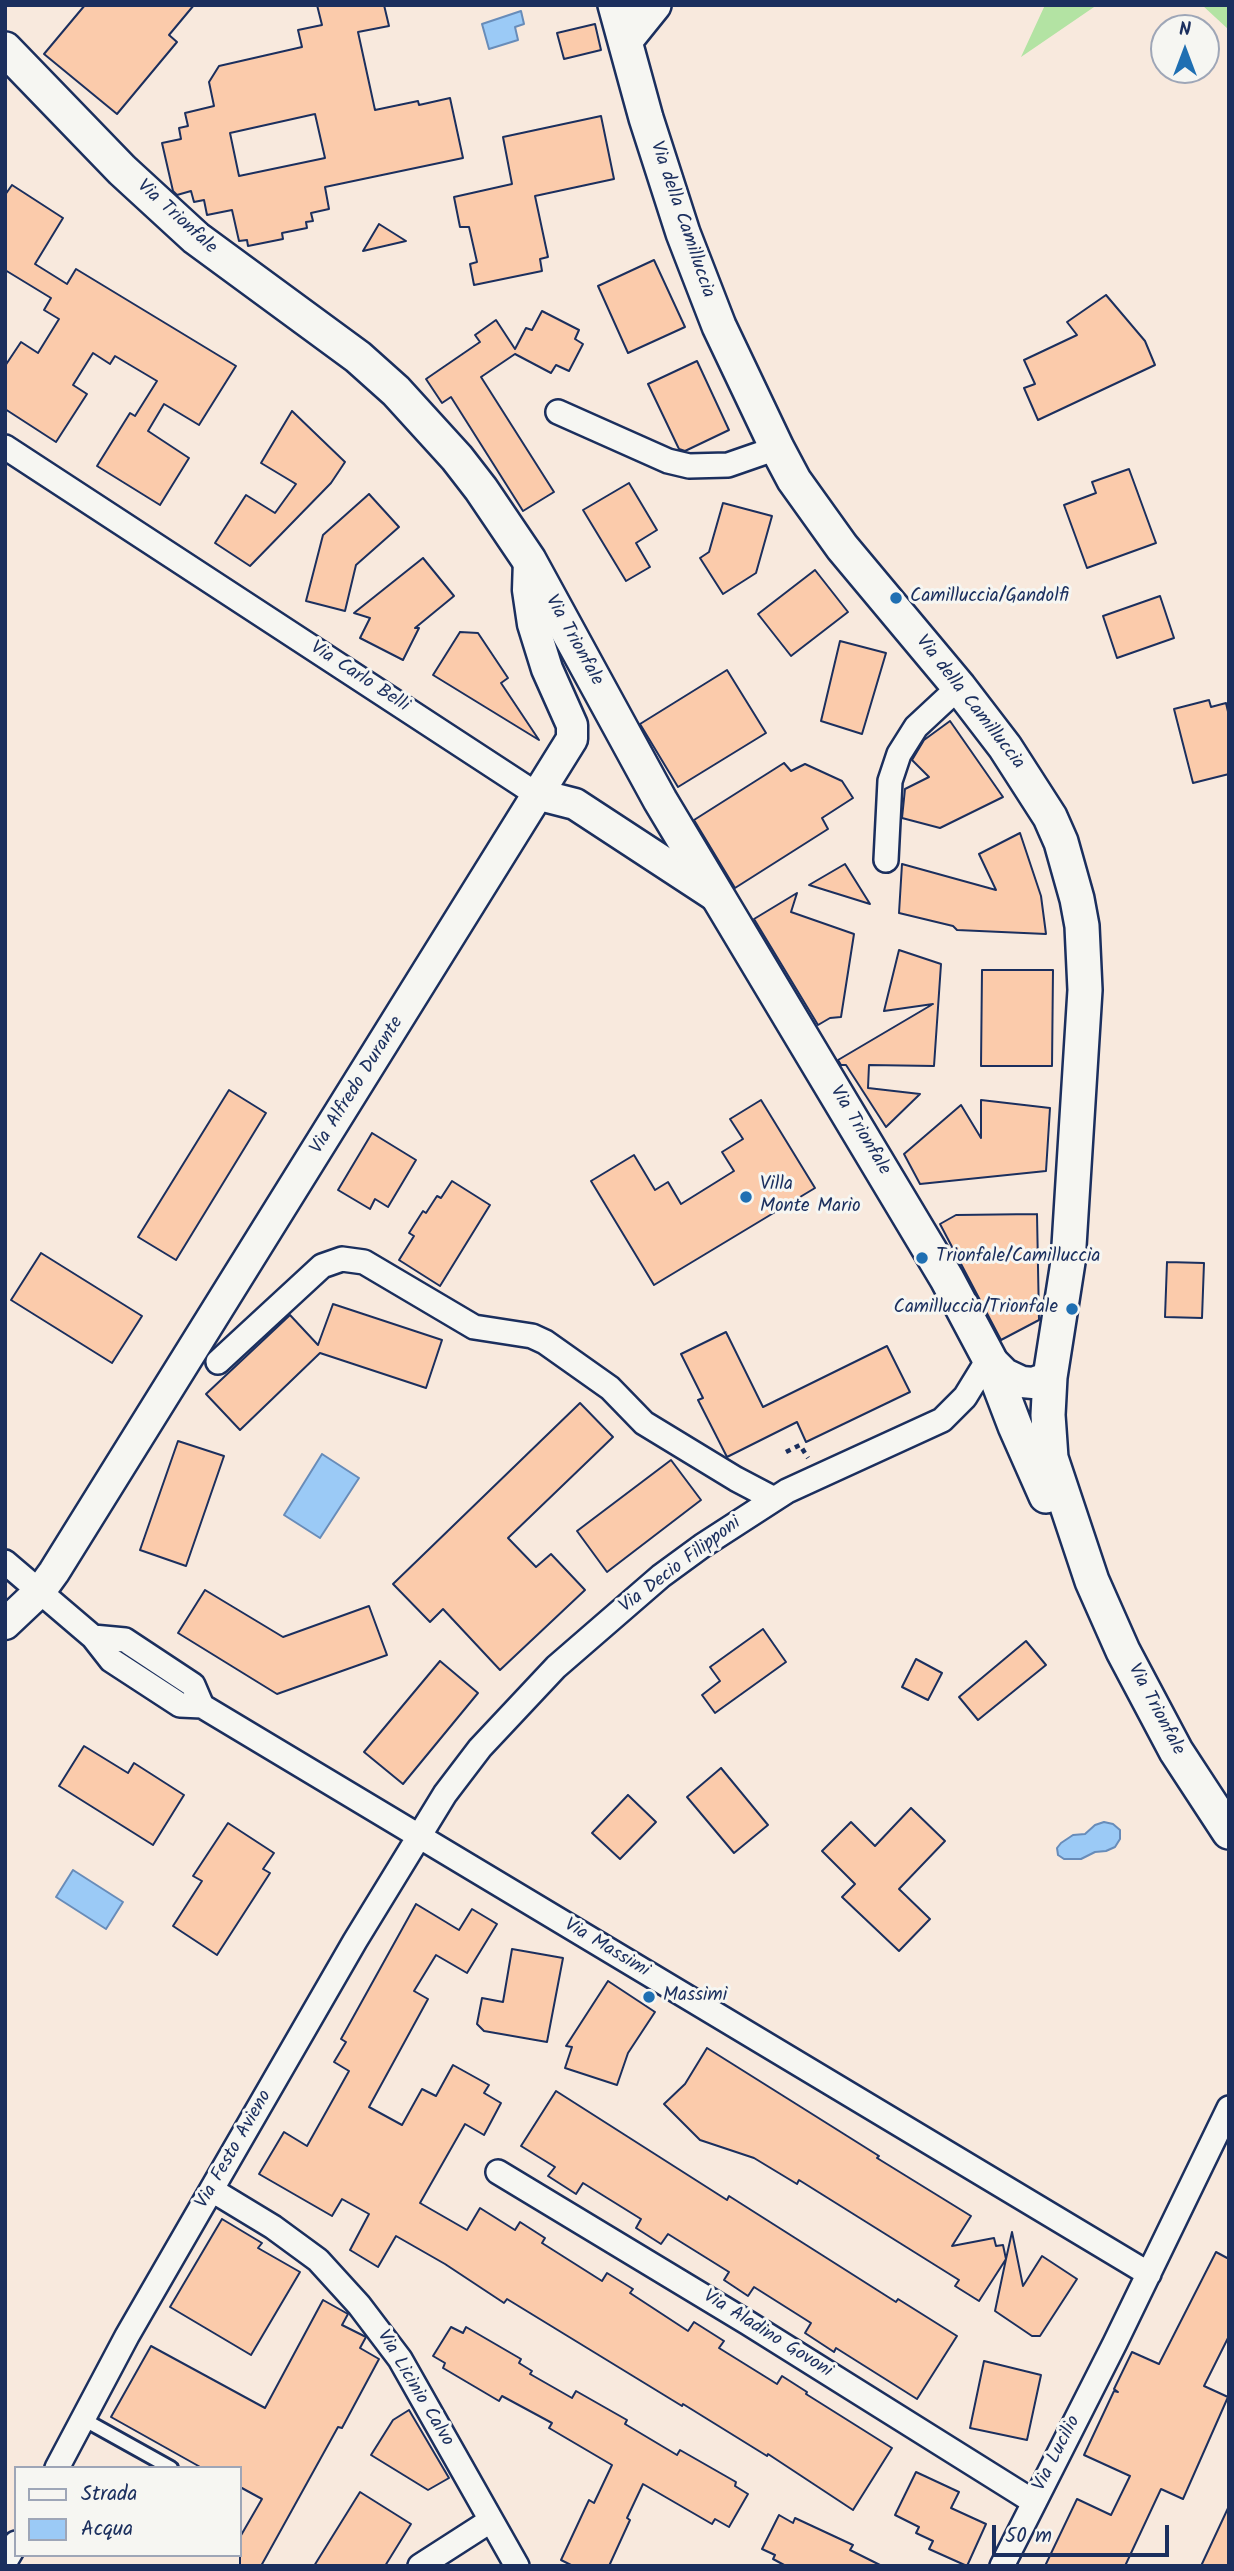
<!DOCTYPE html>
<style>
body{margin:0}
#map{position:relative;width:1234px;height:2571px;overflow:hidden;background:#f8e9dd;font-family:Kalam,sans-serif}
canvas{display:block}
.frame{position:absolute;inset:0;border:7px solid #1b2f5e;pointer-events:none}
.legend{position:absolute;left:14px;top:2466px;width:228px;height:91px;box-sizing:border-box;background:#f6f6f2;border:2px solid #9ea6b7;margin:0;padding:9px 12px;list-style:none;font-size:21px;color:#1b2f5e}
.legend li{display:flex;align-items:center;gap:14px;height:35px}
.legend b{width:35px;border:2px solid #9ea6b7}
.north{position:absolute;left:1150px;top:14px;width:70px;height:70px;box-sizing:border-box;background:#f6f6f2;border:2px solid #9ea6b7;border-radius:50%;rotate:0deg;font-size:19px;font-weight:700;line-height:28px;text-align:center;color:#1b2f5e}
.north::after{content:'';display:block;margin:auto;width:24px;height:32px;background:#1f6fb2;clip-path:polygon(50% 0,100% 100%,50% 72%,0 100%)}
.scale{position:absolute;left:992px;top:2525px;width:177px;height:32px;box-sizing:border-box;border:4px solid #1b2f5e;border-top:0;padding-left:9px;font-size:21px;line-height:24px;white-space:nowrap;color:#1b2f5e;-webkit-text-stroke:5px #f6f6f2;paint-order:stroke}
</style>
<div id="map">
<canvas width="1234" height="2571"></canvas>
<div class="frame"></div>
<ul class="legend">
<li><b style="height:9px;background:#f6f6f2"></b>Strada</li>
<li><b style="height:19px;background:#9bcaf6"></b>Acqua</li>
</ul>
<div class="north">N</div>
<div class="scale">50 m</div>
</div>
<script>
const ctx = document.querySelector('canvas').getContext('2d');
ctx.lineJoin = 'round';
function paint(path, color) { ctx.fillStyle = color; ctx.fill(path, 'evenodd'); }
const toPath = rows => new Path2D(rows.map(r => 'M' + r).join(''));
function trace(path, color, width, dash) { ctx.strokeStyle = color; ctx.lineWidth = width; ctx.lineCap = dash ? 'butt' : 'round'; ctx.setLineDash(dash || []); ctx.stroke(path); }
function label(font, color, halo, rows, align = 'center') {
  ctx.font = font + ' Kalam,sans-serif'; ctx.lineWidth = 6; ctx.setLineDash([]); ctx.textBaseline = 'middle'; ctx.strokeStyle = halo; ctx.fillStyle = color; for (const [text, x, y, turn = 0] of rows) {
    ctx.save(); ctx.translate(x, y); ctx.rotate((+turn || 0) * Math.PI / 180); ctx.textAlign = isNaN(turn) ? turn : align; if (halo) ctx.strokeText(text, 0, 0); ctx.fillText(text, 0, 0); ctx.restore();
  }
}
paint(toPath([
 [1045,5,1097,5,1021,57],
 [1202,5,1229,5,1229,30]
]), '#b3e3a3');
const water = toPath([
 [521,11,524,24,515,27,518,40,489,49,482,24,521,11],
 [322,1454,359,1478,320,1538,284,1515,322,1454],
 [1104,1822,1113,1824,1120,1830,1120,1839,1115,1847,1106,1851,1095,1852,1081,1859,1064,1859,1058,1855,1057,1848,1061,1843,1073,1835,1085,1834,1095,1825,1104,1822],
 [73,1870,123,1902,106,1929,56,1897,73,1870]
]);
paint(water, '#9bcaf6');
trace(water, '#688cb9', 2);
const building = toPath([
 [85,5,194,5,169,35,177,42,117,114,44,54,85,5],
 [317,5,384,5,389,26,358,32,375,110,418,101,419,105,450,98,463,158,325,187,329,209,311,213,313,221,306,222,307,228,282,233,283,239,248,246,247,240,239,241,232,210,207,215,204,200,194,202,191,191,177,195,173,191,162,143,181,139,179,128,188,126,185,113,214,106,209,82,219,66,302,47,298,30,322,25,317,5],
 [315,114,325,158,239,176,230,133,315,114],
 [595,24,601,50,564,59,557,33,595,24],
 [601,116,614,179,535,196,548,257,540,259,542,271,474,285,470,264,477,262,469,227,460,227,454,197,512,184,503,137,601,116],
 [12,185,63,218,35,264,67,284,76,269,236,366,199,425,164,404,148,431,189,458,160,505,97,466,130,413,135,416,157,381,115,356,110,364,93,353,73,385,87,394,56,442,5,409,5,366,21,342,38,353,59,319,44,310,51,298,5,270,5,195,12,185],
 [379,224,406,241,363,251,379,224],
 [654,260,685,327,628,353,598,286,654,260],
 [1106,295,1145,341,1155,365,1038,420,1024,388,1035,384,1024,360,1077,335,1067,322,1106,295],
 [542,311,579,330,575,339,583,344,569,371,556,365,551,373,515,354,481,377,554,492,523,511,451,397,442,403,426,379,480,342,475,335,496,320,515,349,526,328,532,330,542,311],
 [697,361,729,430,685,451,679,449,648,384,697,361],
 [292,411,345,462,331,483,250,566,215,543,246,495,275,513,296,484,261,463,292,411],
 [1129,469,1156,543,1087,568,1064,505,1096,493,1092,482,1129,469],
 [629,483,657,530,636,543,650,567,626,581,583,510,629,483],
 [369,494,399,527,356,565,345,611,306,601,323,535,369,494],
 [723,503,772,516,756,573,723,594,700,558,709,552,723,503],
 [423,558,454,596,415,628,419,628,403,660,360,638,370,618,354,613,423,558],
 [815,570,848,612,791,656,758,614,815,570],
 [1160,596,1174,638,1117,658,1103,616,1160,596],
 [460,632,478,633,508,678,501,683,539,740,433,675,460,632],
 [840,641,886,653,862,734,821,721,840,641],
 [727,670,766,733,678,787,640,724,727,670],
 [1209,700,1211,707,1226,703,1229,716,1229,774,1193,783,1174,709,1209,700],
 [950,721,1003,797,940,828,902,818,905,789,929,777,912,760,924,740,950,721],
 [784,763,791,771,805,764,842,781,853,798,822,818,828,829,735,888,694,820,784,763],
 [1020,833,1041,896,1046,934,957,930,953,926,899,913,902,864,996,890,979,854,1020,833],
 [845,864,870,904,809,885,845,864],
 [797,893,791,912,854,934,841,1017,830,1018,818,1025,754,919,797,893],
 [899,950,941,964,934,1066,869,1065,868,1088,920,1094,886,1127,846,1065,841,1065,838,1060,933,1004,884,1011,899,950],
 [982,970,1053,970,1052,1066,981,1066,982,970],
 [229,1090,266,1113,176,1260,138,1237,229,1090],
 [761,1100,815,1188,654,1285,591,1181,634,1155,655,1190,668,1182,681,1204,734,1171,722,1152,743,1139,730,1119,761,1100],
 [981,1100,1050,1108,1046,1171,920,1184,904,1154,961,1105,981,1138,981,1100],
 [372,1133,416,1160,388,1207,375,1199,370,1209,338,1190,372,1133],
 [452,1181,490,1205,440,1286,399,1260,414,1236,409,1233,423,1211,426,1213,437,1196,441,1198,452,1181],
 [1037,1214,1039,1320,1001,1340,940,1224,956,1215,1037,1214],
 [41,1253,142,1316,112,1363,11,1300,41,1253],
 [1167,1262,1204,1263,1202,1318,1165,1317,1167,1262],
 [333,1304,442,1340,426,1388,320,1353,240,1430,206,1394,290,1315,318,1345,333,1304],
 [726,1332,763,1407,887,1346,910,1392,806,1442,797,1422,727,1457,698,1400,703,1398,681,1354,726,1332],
 [580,1403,613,1437,508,1538,536,1567,551,1554,585,1590,500,1670,443,1609,430,1622,393,1584,580,1403],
 [178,1441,224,1456,186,1566,140,1550,178,1441],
 [671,1460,701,1500,607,1572,577,1531,671,1460],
 [205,1590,283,1637,369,1606,387,1655,277,1694,178,1633,205,1590],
 [763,1629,786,1662,715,1713,702,1695,720,1681,710,1667,763,1629],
 [1026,1641,1046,1665,978,1720,959,1697,1026,1641],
 [916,1659,942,1673,928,1700,902,1687,916,1659],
 [440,1661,478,1693,403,1784,364,1752,440,1661],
 [84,1746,128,1773,134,1763,184,1795,153,1845,59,1786,84,1746],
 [721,1768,768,1825,734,1853,687,1797,721,1768],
 [628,1795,656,1822,620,1859,592,1833,628,1795],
 [911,1808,945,1841,899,1889,930,1919,899,1951,842,1897,855,1884,822,1851,851,1822,875,1846,911,1808],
 [228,1823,274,1853,263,1869,270,1873,217,1955,173,1926,202,1881,193,1876,228,1823],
 [416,1904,459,1930,472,1909,497,1924,467,1973,436,1955,414,1991,428,1999,369,2107,402,2125,422,2089,436,2096,453,2065,489,2085,484,2093,501,2103,484,2135,465,2124,420,2203,467,2230,480,2208,515,2230,520,2222,545,2238,542,2243,602,2281,607,2273,633,2289,630,2293,688,2331,694,2322,724,2341,719,2348,777,2384,782,2376,807,2392,806,2394,892,2448,853,2510,768,2454,767,2456,683,2404,682,2406,507,2299,504,2303,445,2264,396,2236,378,2267,350,2250,369,2214,342,2199,332,2216,259,2174,284,2132,307,2146,349,2071,334,2062,346,2042,341,2039,416,1904],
 [512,1949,563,1958,547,2042,484,2031,477,2024,482,1998,503,2002,512,1949],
 [608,1981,655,2012,628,2053,617,2085,565,2068,572,2047,566,2046,608,1981],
 [707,2048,879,2156,877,2158,971,2216,952,2246,994,2238,996,2246,1003,2245,1006,2259,1012,2232,1023,2286,1042,2256,1077,2279,1040,2336,1032,2336,995,2311,1006,2259,979,2301,955,2286,959,2280,799,2180,797,2184,754,2158,700,2140,664,2104,685,2084,707,2048],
 [556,2091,727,2200,729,2196,896,2302,898,2299,957,2336,917,2399,836,2348,834,2352,805,2333,811,2323,754,2287,748,2296,724,2280,729,2272,668,2234,661,2244,636,2228,641,2219,583,2183,576,2194,548,2176,555,2167,521,2146,556,2091],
 [222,2219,262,2243,258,2248,300,2272,251,2355,170,2307,222,2219],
 [1216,2252,1229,2259,1229,2336,1204,2386,1228,2397,1183,2499,1161,2489,1125,2566,1045,2566,1077,2499,1111,2515,1130,2476,1084,2455,1114,2391,1118,2392,1114,2389,1132,2352,1159,2364,1216,2252],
 [323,2300,348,2314,342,2325,366,2337,360,2348,379,2359,342,2428,338,2427,261,2566,240,2566,240,2537,262,2499,240,2487,240,2468,202,2468,111,2417,151,2346,265,2408,323,2300],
 [451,2327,463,2333,466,2327,521,2359,519,2363,532,2371,530,2374,572,2398,576,2391,627,2420,625,2424,677,2455,680,2450,736,2482,735,2486,748,2494,729,2527,715,2519,712,2524,643,2484,627,2518,630,2520,609,2566,573,2566,561,2560,589,2500,594,2503,612,2465,549,2428,552,2423,502,2396,499,2401,443,2368,445,2363,433,2356,451,2327],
 [984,2361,1041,2375,1027,2440,970,2428,984,2361],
 [409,2410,449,2478,428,2490,371,2455,393,2420,409,2410],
 [916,2472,959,2492,951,2508,986,2524,967,2566,929,2549,933,2541,916,2533,919,2527,895,2515,916,2472],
 [360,2492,411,2524,385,2566,314,2566,360,2492],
 [1229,2506,1229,2566,1201,2566,1229,2506],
 [779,2515,793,2523,795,2518,853,2545,850,2550,882,2566,786,2566,773,2559,775,2555,762,2549,779,2515]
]);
paint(building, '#fbcbab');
trace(building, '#1b2f5e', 2);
const service = toPath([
 [83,2419,171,2468]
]);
const minor = toPath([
 [558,412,668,461,689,466,728,465,777,448],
 [5,447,536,794],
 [886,860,890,781,899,754,916,727,959,687],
 [218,1362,322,1266,342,1259,364,1262,474,1327,532,1336,545,1342,610,1388,644,1423,736,1479,774,1499],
 [5,1562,93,1637,111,1660,180,1705,202,1706,1149,2274],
 [93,1637,125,1640,193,1685,202,1706],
 [498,2172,748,2323,1034,2502],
 [212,2190,273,2227,318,2260,359,2305,400,2359,517,2566],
 [57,2468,127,2336,355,1941,445,1794,480,1748,556,1667,661,1576,702,1546,787,1491,942,1420,965,1397,989,1358],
 [5,2562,16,2543],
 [420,2566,490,2521],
 [1002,2566,1115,2343,1229,2108]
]);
const tertiary = toPath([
 [536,794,575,804,717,897],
 [989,1358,1005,1374,1022,1382,1033,1383,1050,1377],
 [5,1624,41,1590,54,1572,572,739,572,725,547,669,533,624,528,590,529,560]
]);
const secondary = toPath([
 [615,5,646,118,683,233,719,326,777,448,794,480,842,547,959,687,1005,747,1050,817,1061,842,1077,899,1082,926,1085,990,1068,1262,1050,1377,1048,1415,1051,1458,1092,1581,1123,1651,1176,1751,1229,1832],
 [625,41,654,5],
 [5,49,122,170,196,238,358,357,396,391,457,458,481,489,529,560,660,800,947,1279,989,1358,1015,1426,1046,1496]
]);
trace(service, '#1b2f5e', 18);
trace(minor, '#1b2f5e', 28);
trace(tertiary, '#1b2f5e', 35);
trace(secondary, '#1b2f5e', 38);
trace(toPath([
 [786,1452,800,1445,808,1458]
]), '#1b2f5e', 4.5, [5, 5]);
trace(service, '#f6f6f2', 12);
trace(minor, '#f6f6f2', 23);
trace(tertiary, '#f6f6f2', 30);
trace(secondary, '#f6f6f2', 33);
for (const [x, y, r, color] of [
 [896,598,7,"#1f6fb2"],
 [746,1197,7,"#1f6fb2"],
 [922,1258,7,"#1f6fb2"],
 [1072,1309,7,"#1f6fb2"],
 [649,1997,7,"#1f6fb2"]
]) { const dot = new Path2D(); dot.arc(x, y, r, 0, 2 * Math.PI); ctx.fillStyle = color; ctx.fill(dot); trace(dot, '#f6f6f2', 2.5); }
label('19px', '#1b2f5e', '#f6f6f2', [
 ["Via Trionfale",176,218,42],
 ["Via della Camilluccia",681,220,71],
 ["Via Trionfale",573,641,61],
 ["Via Carlo Belli",359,678,33],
 ["Via della Camilluccia",969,703,52],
 ["Via Alfredo Durante",358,1086,-58],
 ["Via Trionfale",859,1131,59],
 ["Via Decio Filipponi",681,1566,-37],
 ["Via Trionfale",1155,1710,62],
 ["Via Massimi",606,1949,31],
 ["Via Festo Avieno",235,2150,-60],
 ["Via Aladino Govoni",767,2335,32],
 ["Via Licinio Calvo",414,2389,59],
 ["Via Lucilio",1058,2454,-63]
]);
label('19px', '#1b2f5e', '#f6f6f2', [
 ["Camilluccia/Gandolfi",910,598],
 ["Villa",760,1186],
 ["Monte Mario",760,1208],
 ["Trionfale/Camilluccia",936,1258],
 ["Camilluccia/Trionfale",1058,1309,"right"],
 ["Massimi",663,1997]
], 'left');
</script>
